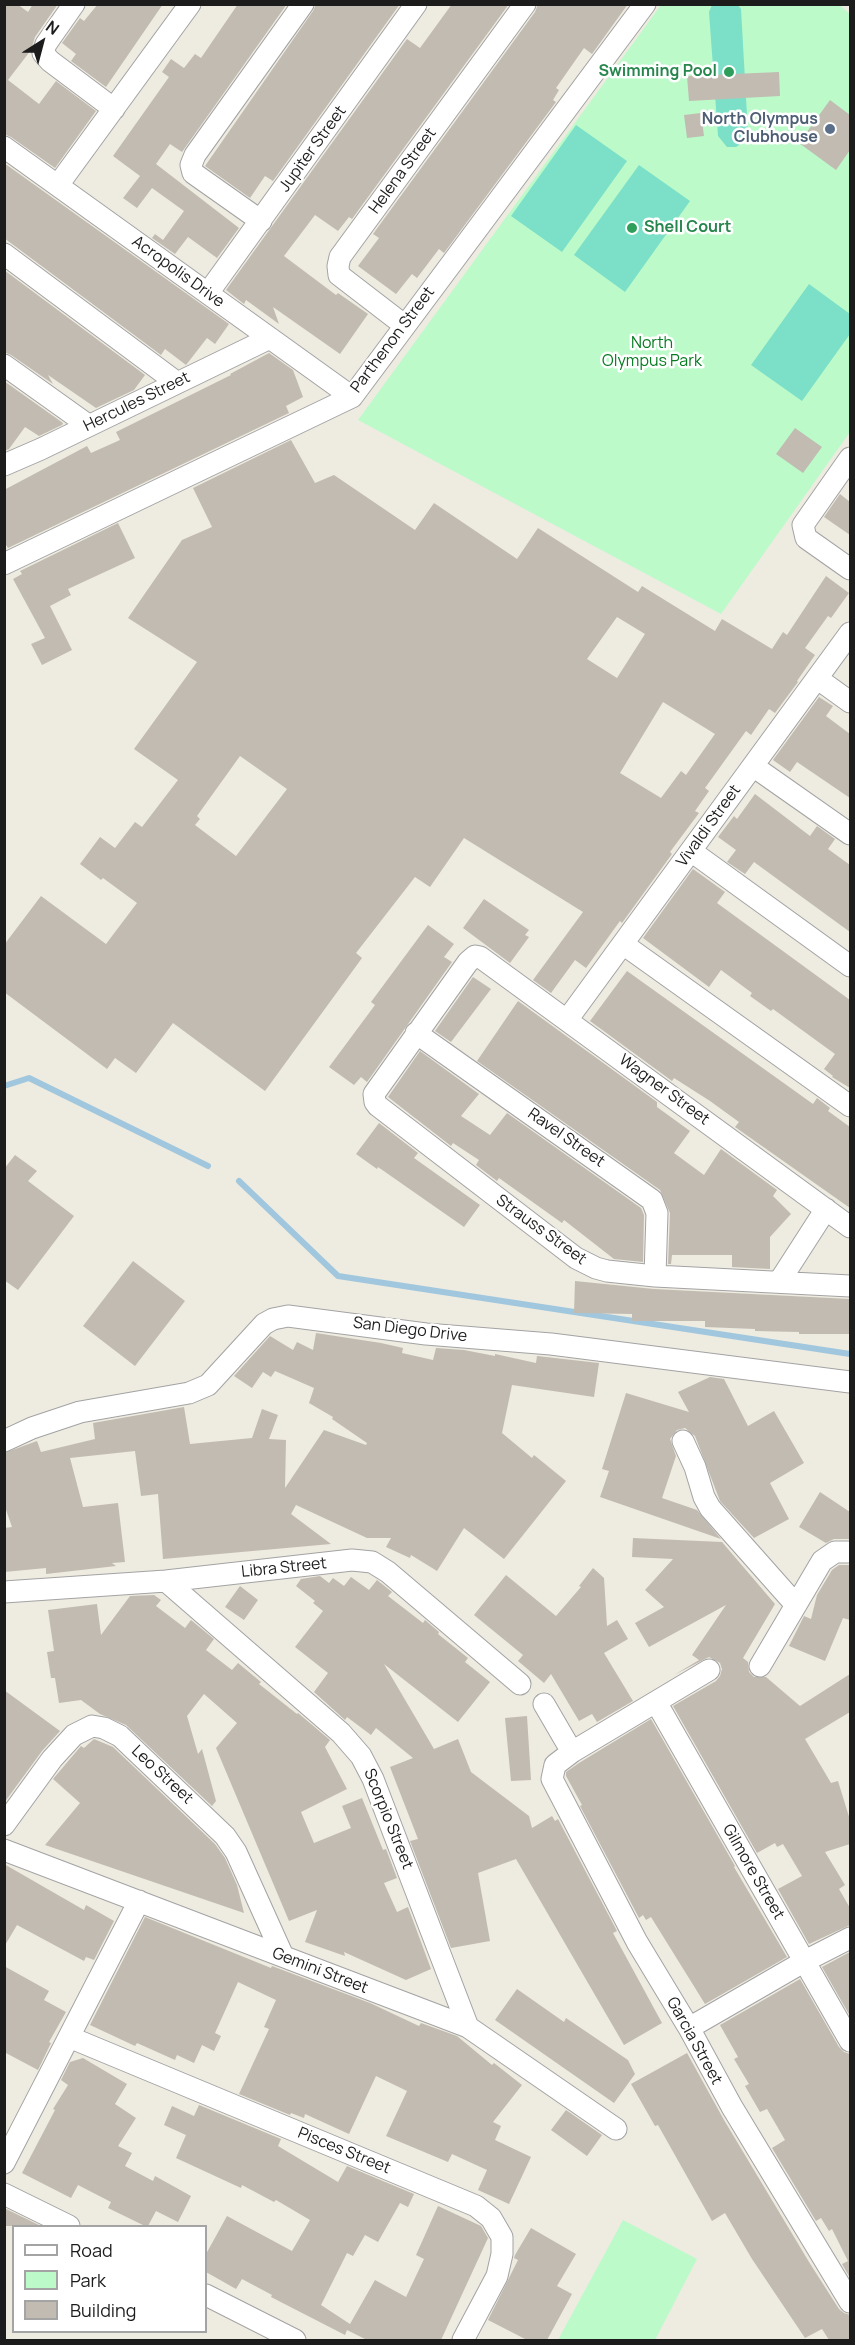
<!DOCTYPE html>
<style>
body{margin:0}
#map{position:relative;width:855px;height:2345px;overflow:hidden;background:#eeebe1;font-family:Manrope,sans-serif}
canvas{display:block}
.frame{position:absolute;inset:0;border:6px solid #1c1c1c;pointer-events:none}
.legend{position:absolute;left:12px;top:2225px;width:195px;height:108px;box-sizing:border-box;background:#fff;border:2px solid #a4a4a4;margin:0;padding:8px 10px;list-style:none;font-size:18px;color:#1c1c1c}
.legend li{display:flex;align-items:center;gap:12px;height:30px}
.legend b{width:30px;border:2px solid #a4a4a4}
.north{position:absolute;left:12px;top:12px;width:60px;height:60px;-webkit-text-stroke:4px #fff;paint-order:stroke;rotate:36deg;font-size:16px;font-weight:700;line-height:24px;text-align:center;color:#1c1c1c}
.north::after{content:'';display:block;margin:auto;width:21px;height:27px;background:#1c1c1c;clip-path:polygon(50% 0,100% 100%,50% 72%,0 100%)}
</style>
<div id="map">
<canvas width="855" height="2345"></canvas>
<div class="frame"></div>
<ul class="legend">
<li><b style="height:8px;background:#fff"></b>Road</li>
<li><b style="height:16px;background:#bcfaca"></b>Park</li>
<li><b style="height:16px;background:#c2bbb1"></b>Building</li>
</ul>
<div class="north">N</div>
</div>
<script>
const ctx = document.querySelector('canvas').getContext('2d');
ctx.lineJoin = 'round';
function paint(path, color) { ctx.fillStyle = color; ctx.fill(path, 'evenodd'); }
const toPath = rows => new Path2D(rows.map(r => 'M' + r).join(''));
function trace(path, color, width, dash) { ctx.strokeStyle = color; ctx.lineWidth = width; ctx.lineCap = dash ? 'butt' : 'round'; ctx.setLineDash(dash || []); ctx.stroke(path); }
function label(font, color, halo, rows, align = 'center') {
  ctx.font = font + ' Manrope,sans-serif'; ctx.lineWidth = 5; ctx.setLineDash([]); ctx.textBaseline = 'middle'; ctx.strokeStyle = halo; ctx.fillStyle = color; for (const [text, x, y, turn = 0] of rows) {
    ctx.save(); ctx.translate(x, y); ctx.rotate((+turn || 0) * Math.PI / 180); ctx.textAlign = isNaN(turn) ? turn : align; if (halo) ctx.strokeText(text, 0, 0); ctx.fillText(text, 0, 0); ctx.restore();
  }
}
paint(toPath([
 [838,4,850,14,850,432,721,614,358,420,661,5],
 [623,2220,697,2259,655,2340,558,2340]
]), '#bcfaca');
paint(toPath([
 [712,5,738,5,741,9,748,133,744,142,736,147,727,147,718,136,709,12],
 [576,125,627,161,562,252,511,216],
 [639,165,690,201,625,292,574,255],
 [809,284,850,314,850,334,802,401,751,365]
]), '#7ce0c8');
trace(toPath([
 [4,1086,29,1078,208,1166],
 [239,1181,338,1276,850,1354]
]), '#a0c7dd', 6);
paint(toPath([
 [4,4,17,4,28,12,33,4,58,4,35,37,31,50,8,80,39,104,56,81,96,111,55,168,11,137,4,134],
 [98,4,163,4,106,87,71,61,76,54,62,43,80,18,84,21],
 [238,4,287,4,182,152,170,144,156,164,239,228,217,258,188,237,175,254,152,238,155,234,163,240,184,211,152,188,137,208,123,198,140,176,113,156,169,77,162,72,171,59,184,68,195,54,201,58],
 [316,4,400,4,273,181,265,176,250,198,205,166,313,11],
 [452,4,509,4,352,219,349,217,338,231,315,215,284,256,336,295,338,293,368,314,340,354,273,307,279,324,246,300,244,304,226,290,407,39,420,48],
 [538,4,628,4,592,54,584,48,556,88,559,90,553,100,556,102,444,253,439,249,417,278,412,274,396,294,358,266,379,238,373,234,535,12],
 [779,72,780,96,689,101,687,76],
 [830,100,850,115,850,150,836,170,799,143],
 [701,113,704,136,687,138,684,115],
 [4,163,229,324,215,344,207,338,186,365,165,349,161,355,4,238],
 [4,270,145,375,134,390,96,408,48,375,53,384,11,355,4,352],
 [269,353,293,370,303,397,286,406,289,413,8,548,4,542,4,490,87,446,91,453,120,440,116,432,231,375,230,374],
 [4,381,63,423,62,425,39,436,25,427,9,449,4,451],
 [795,428,822,447,803,473,776,454],
 [291,440,315,483,334,475,415,530,434,503,517,559,538,528,638,592,642,586,715,631,722,619,772,649,783,632,787,635,826,576,849,593,831,618,828,616,805,648,815,655,797,681,798,682,775,713,769,709,751,735,746,731,705,788,709,791,695,811,699,813,670,852,672,854,622,923,620,921,586,968,575,960,551,993,533,980,583,912,464,838,430,887,415,877,356,953,362,958,265,1091,173,1023,136,1073,115,1058,107,1069,4,992,4,945,41,896,106,944,137,903,103,878,101,880,80,864,100,837,115,848,135,822,142,827,178,780,134,749,197,662,128,618,182,540,212,527,193,488],
 [617,617,645,634,617,678,587,659],
 [663,702,715,734,686,775,681,771,661,798,620,773],
 [240,756,287,789,236,856,195,825,200,819,197,816],
 [840,494,850,502,850,535,824,517],
 [118,523,135,558,68,589,71,595,50,606,72,650,42,665,31,644,45,638,13,579,22,574,20,571],
 [819,697,833,706,826,716,850,734,850,798,797,762,790,772,773,760],
 [755,794,810,836,817,826,835,839,828,849,850,865,850,932,754,862,745,874,727,862,736,850,718,837,734,816,737,819],
 [693,869,725,892,717,903,850,1000,850,1088,832,1077,833,1076,824,1069,835,1054,773,1009,771,1011,750,996,752,993,721,970,709,987,643,938],
 [484,899,529,930,525,935,529,937,510,963,463,928],
 [428,925,454,944,444,957,452,962,367,1082,361,1077,354,1085,329,1067,375,1005,371,1002],
 [627,971,813,1104,817,1098,830,1108,828,1111,850,1127,850,1208,735,1127,739,1122,710,1101,674,1078,672,1081,590,1021],
 [473,977,491,989,451,1042,435,1031],
 [518,1001,657,1102,657,1107,690,1131,674,1153,704,1175,721,1149,777,1190,773,1196,791,1214,770,1237,770,1269,732,1267,732,1255,672,1255,671,1264,668,1264,670,1213,660,1190,477,1061],
 [420,1051,479,1094,461,1116,490,1135,507,1113,641,1208,644,1215,643,1262,614,1259,564,1220,562,1223,499,1178,497,1181,476,1165,479,1160,453,1143,451,1146,388,1097],
 [379,1123,418,1153,414,1158,480,1205,464,1227,378,1167,377,1169,356,1154],
 [15,1155,37,1171,28,1181,74,1216,18,1290,4,1280,4,1169],
 [133,1261,185,1301,135,1366,83,1326],
 [575,1281,654,1289,850,1299,850,1334,799,1334,799,1332,755,1331,755,1329,705,1327,705,1321,632,1321,632,1314,574,1313],
 [316,1333,381,1343,403,1348,402,1353,433,1360,436,1348,464,1350,495,1356,495,1354,536,1363,537,1356,599,1363,594,1397,512,1385,502,1433,532,1458,534,1455,566,1481,504,1559,464,1528,437,1571,411,1555,410,1558,386,1547,391,1538,367,1538,296,1505,291,1514,331,1544,163,1559,158,1494,141,1496,135,1451,70,1458,83,1507,118,1503,125,1562,112,1563,116,1566,46,1574,46,1568,4,1572,4,1528,12,1527,4,1504,4,1453,37,1441,41,1452,95,1439,93,1423,184,1407,190,1444,252,1438,262,1409,278,1415,269,1439,286,1440,285,1488,324,1430,366,1445,367,1443,332,1419,333,1417,309,1403,314,1388,275,1371,271,1377,263,1372,252,1388,234,1376,270,1336,293,1350,297,1342,313,1350],
 [710,1377,724,1379,748,1426,774,1411,804,1463,770,1483,789,1519,754,1538,720,1501,695,1436,685,1428,677,1430,670,1439,676,1456,662,1498,697,1510,721,1539,600,1497,609,1471,602,1469,626,1393,689,1412,678,1392],
 [820,1492,850,1512,850,1539,834,1539,826,1543,799,1527],
 [633,1538,722,1542,775,1604,743,1658,748,1662,749,1672,754,1677,766,1677,800,1706,850,1674,850,1712,805,1739,831,1783,838,1781,850,1820,850,1844,825,1852,845,1885,839,1889,850,1908,850,1925,809,1944,778,1889,802,1876,783,1844,777,1847,775,1843,757,1853,673,1706,716,1681,720,1676,722,1669,720,1663,709,1657,674,1675,699,1660,692,1655,726,1605,649,1647,635,1623,664,1607,645,1590,673,1559,632,1557],
 [839,1565,850,1565,850,1620,843,1618,825,1661,789,1646,804,1616,811,1619,817,1595,832,1570],
 [593,1568,604,1578,607,1626,617,1620,628,1639,604,1653,633,1701,597,1722,592,1714,579,1721,551,1674,544,1683,518,1661,523,1655,474,1615,506,1575,556,1616,581,1587,579,1586],
 [320,1576,329,1583,333,1578,344,1586,351,1577,369,1590,377,1580,392,1592,388,1596,423,1623,425,1620,439,1632,438,1634,468,1658,465,1662,490,1682,458,1722,384,1664,434,1749,458,1739,471,1772,529,1816,532,1828,552,1816,555,1821,558,1819,617,1931,613,1933,662,2023,624,2045,516,1859,478,1873,490,1941,451,1948,410,1841,418,1839,390,1767,413,1758,376,1728,371,1735,347,1717,345,1720,314,1692,328,1673,295,1647,323,1611,313,1603,315,1601,296,1586,301,1579],
 [240,1586,258,1600,244,1620,225,1607],
 [154,1595,161,1600,156,1606,185,1628,191,1620,214,1639,206,1650,232,1670,238,1663,261,1682,259,1684,297,1714,298,1713,330,1740,325,1747,347,1789,301,1812,314,1843,351,1828,342,1806,362,1798,383,1850,386,1849,397,1878,384,1883,397,1912,408,1907,431,1969,406,1980,344,1952,345,1956,305,1942,317,1910,289,1921,216,1748,237,1723,204,1694,187,1716,198,1754,202,1749,216,1801,212,1806,126,1725,100,1714,81,1700,59,1703,55,1678,51,1678,47,1652,54,1651,48,1610,97,1604,101,1635,130,1596],
 [4,1690,60,1731,42,1751,4,1803],
 [527,1716,531,1780,511,1781,505,1718],
 [651,1719,735,1866,734,1867,787,1957,705,2004,651,1917,646,1920,643,1915,639,1918,580,1806,582,1805,566,1776,566,1772,579,1763],
 [94,1739,113,1747,215,1844,225,1858,237,1885,244,1913,45,1845,80,1803,53,1779,81,1746,84,1748],
 [4,1864,84,1910,86,1905,114,1921,94,1960,86,1957,84,1961,17,1925,4,1947],
 [145,1917,271,1968,272,1966,370,2003,419,2026,421,2023,457,2036,492,2065,494,2063,522,2085,493,2122,501,2126,495,2140,531,2157,509,2204,478,2190,487,2170,452,2154,448,2162,386,2136,407,2091,376,2076,349,2134,305,2114,304,2118,291,2113,290,2115,239,2094,269,2029,264,2027,276,2000,238,1982,215,2033,221,2036,214,2051,202,2045,194,2063,177,2055,175,2060,137,2043,135,2046,90,2025],
 [850,1952,850,2016,822,1967],
 [4,1966,49,1991,44,2000,66,2012,49,2042,51,2043,38,2070,4,2052],
 [800,1979,839,2047,844,2052,850,2054,850,2278,842,2264,848,2261,832,2229,829,2231,821,2218,816,2221,772,2148,785,2140,767,2109,760,2112,745,2086,749,2084,734,2059,738,2057,720,2025],
 [517,1989,564,2022,566,2018,628,2060,635,2074,614,2103,495,2020],
 [687,2053,724,2120,809,2262,839,2309,844,2313,850,2315,850,2340,829,2340,822,2329,805,2338,752,2259,725,2213,712,2221,658,2125,655,2126,631,2084],
 [83,2058,127,2084,115,2104,136,2118,118,2146,132,2153,125,2166,153,2181,155,2176,191,2196,178,2222,156,2211,148,2226,145,2226,108,2208,111,2202,78,2185,71,2198,22,2173,55,2110,53,2109,68,2085,61,2080,70,2062],
 [199,2105,281,2139,278,2146,338,2182,347,2166,414,2194,408,2207,400,2203,378,2242,365,2235,353,2256,347,2253,321,2305,350,2324,375,2280,406,2297,424,2259,416,2255,438,2206,481,2226,488,2238,441,2340,367,2340,347,2330,345,2335,271,2297,272,2295,242,2279,236,2289,206,2272,206,2254,227,2216,292,2251,310,2220,276,2200,274,2202,242,2185,241,2188,176,2158,186,2135,164,2125,172,2106,194,2116],
 [566,2110,602,2135,587,2156,551,2130],
 [4,2208,41,2226,4,2226],
 [531,2228,576,2254,557,2286,572,2294,547,2340,527,2340,488,2320,518,2260,514,2258,515,2255]
]), '#c2bbb1');
const street = toPath([
 [74,4,46,44,43,53,50,61,114,109],
 [4,147,352,397],
 [58,185,190,4],
 [261,221,193,173,191,165,195,155,303,4],
 [4,254,176,382],
 [208,293,416,4],
 [404,325,339,275,338,266,340,257,525,4],
 [4,365,88,425],
 [850,458,803,525,806,538,850,569],
 [4,465,41,449,270,338],
 [4,564,352,397,645,4],
 [818,679,850,702],
 [753,766,850,834],
 [691,851,850,966],
 [623,944,850,1106],
 [567,1020,850,633],
 [416,1033,652,1200,657,1213,655,1276],
 [850,1227,480,957,475,956,468,962,374,1094,375,1102,378,1106,576,1258,596,1268,607,1271,655,1276,850,1286],
 [779,1282,826,1209],
 [4,1441,32,1428,80,1412,189,1393,208,1385,264,1324,273,1319,288,1316,426,1334,551,1344,850,1382],
 [683,1441,695,1467,704,1497,710,1508,796,1605],
 [166,1581,341,1733,361,1756,373,1779,468,2027],
 [4,1592,166,1581,352,1560,372,1562,388,1572,520,1684],
 [760,1666,822,1561,835,1552,850,1552],
 [709,1670,572,1752,555,1765,552,1779,637,1942,689,2028,732,2107,850,2302],
 [656,1702,850,2041],
 [544,1704,572,1752],
 [4,1825,52,1759,74,1735,92,1726,104,1728,120,1736,225,1836,236,1852,283,1956],
 [4,1850,468,2027,616,2129],
 [689,2028,805,1961,850,1938],
 [69,2037,476,2206,491,2218,502,2237,502,2254,497,2276,463,2340],
 [4,2163,139,1901],
 [4,2194,69,2226],
 [206,2295,295,2340]
]);
trace(street, '#a3a3a3', 23);
trace(street, '#fff', 21);
for (const [x, y, r, color] of [
 [729,72,6,"#2e9e5b"],
 [830,129,6,"#5c6f8a"],
 [632,228,6,"#2e9e5b"]
]) { const dot = new Path2D(); dot.arc(x, y, r, 0, 2 * Math.PI); ctx.fillStyle = color; ctx.fill(dot); trace(dot, '#fff', 2); }
label('bold 16px', '#27864d', '#fff', [
 ["Swimming Pool",717,72],
 ["Shell Court",644,228,"left"]
], 'right');
label('bold 16px', '#4e5e75', '#fff', [
 ["North Olympus",818,120],
 ["Clubhouse",818,138]
], 'right');
label('16px', '#1c1c1c', '#fff', [
 ["Jupiter Street",313,149,-54],
 ["Helena Street",403,171,-54],
 ["Acropolis Drive",178,272,36],
 ["Parthenon Street",393,340,-53],
 ["Hercules Street",137,402,-26],
 ["Vivaldi Street",709,826,-54],
 ["Wagner Street",664,1090,36],
 ["Ravel Street",566,1138,35],
 ["Strauss Street",541,1230,36],
 ["San Diego Drive",410,1330,7],
 ["Libra Street",284,1568,-6],
 ["Leo Street",162,1775,43],
 ["Scorpio Street",388,1819,68],
 ["Gilmore Street",753,1872,60],
 ["Gemini Street",320,1971,21],
 ["Garcia Street",694,2041,61],
 ["Pisces Street",344,2151,22]
]);
label('16px', '#087c23', '#fff', [
 ["North",652,344],
 ["Olympus Park",652,362]
]);
</script>
